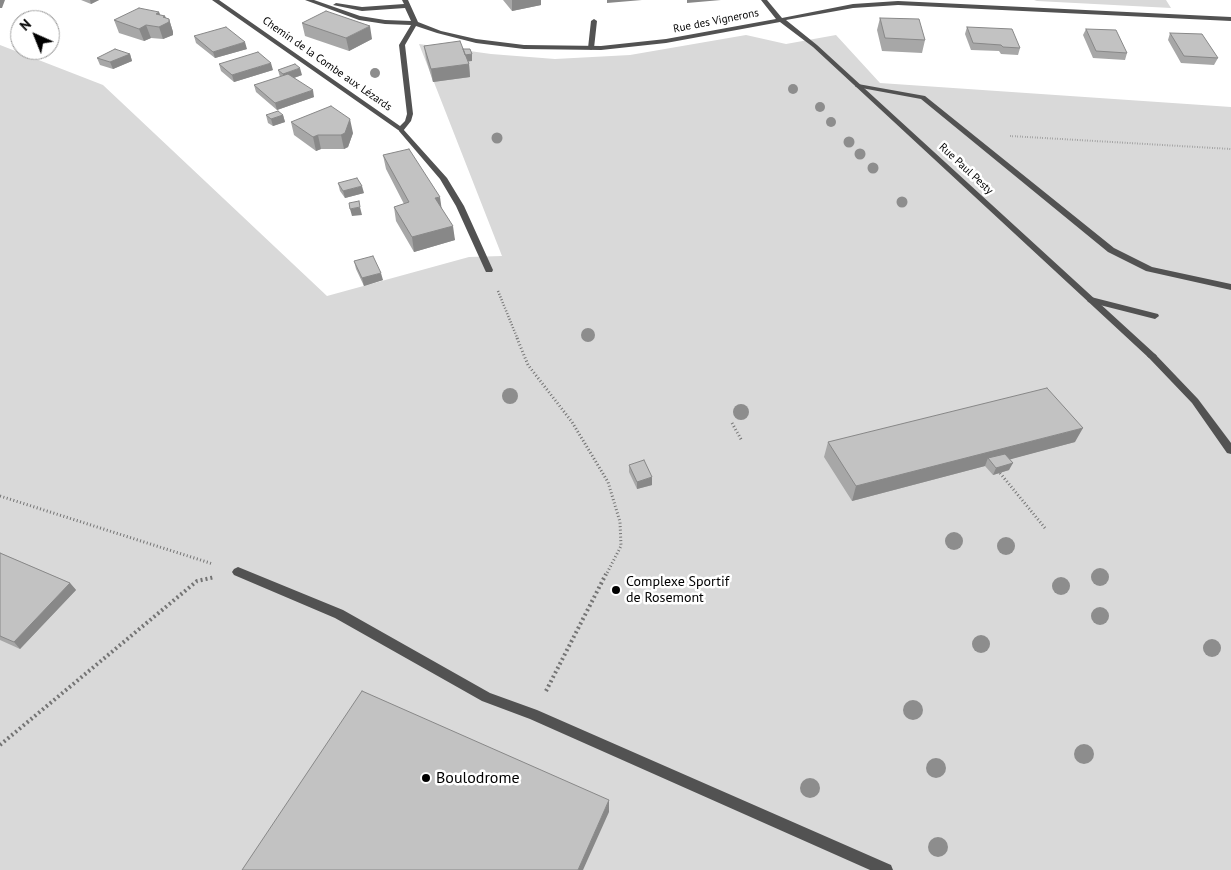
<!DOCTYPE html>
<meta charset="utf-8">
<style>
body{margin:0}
#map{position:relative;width:1231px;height:870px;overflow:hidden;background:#fff;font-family:"PT Sans",sans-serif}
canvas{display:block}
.north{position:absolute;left:10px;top:10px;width:50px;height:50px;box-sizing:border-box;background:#fff;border:1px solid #999;border-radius:50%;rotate:316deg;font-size:14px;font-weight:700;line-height:20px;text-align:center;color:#000}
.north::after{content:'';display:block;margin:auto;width:18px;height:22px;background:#000;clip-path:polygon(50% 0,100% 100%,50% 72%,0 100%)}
</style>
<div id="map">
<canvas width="1231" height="870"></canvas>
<div class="north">N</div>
</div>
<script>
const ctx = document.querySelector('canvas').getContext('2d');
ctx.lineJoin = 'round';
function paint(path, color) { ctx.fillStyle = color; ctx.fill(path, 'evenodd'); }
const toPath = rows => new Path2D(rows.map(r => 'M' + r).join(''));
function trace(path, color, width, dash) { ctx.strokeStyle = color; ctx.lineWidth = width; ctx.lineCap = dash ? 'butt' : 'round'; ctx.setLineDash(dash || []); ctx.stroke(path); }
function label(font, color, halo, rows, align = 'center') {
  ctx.font = font + ' "PT Sans",sans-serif'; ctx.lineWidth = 5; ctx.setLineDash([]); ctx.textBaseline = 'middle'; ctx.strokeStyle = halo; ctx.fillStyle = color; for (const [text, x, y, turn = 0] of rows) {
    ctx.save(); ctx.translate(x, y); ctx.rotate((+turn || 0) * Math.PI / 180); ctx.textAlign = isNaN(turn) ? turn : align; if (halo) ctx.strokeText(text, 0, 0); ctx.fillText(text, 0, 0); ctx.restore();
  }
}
paint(toPath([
 [1034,0,1166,0,1171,8,1037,1],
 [746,35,786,44,836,35,880,83,1231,107,1231,870,0,870,0,45,103,85,327,296,469,257,502,256,419,44,491,54,555,59,630,55]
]), '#d9d9d9');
trace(toPath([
 [1010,136,1231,149]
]), '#747474', 2, [0.5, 2]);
trace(toPath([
 [498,291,518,340]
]), '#747474', 2.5, [1, 2]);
trace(toPath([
 [517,338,528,365,572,422,608,482,620,522,621,546,606,575],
 [732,423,742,441],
 [1000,473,1045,528],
 [0,496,213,564]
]), '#747474', 3, [1, 2.5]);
trace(toPath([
 [546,691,606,574],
 [0,745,197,581,215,577]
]), '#747474', 4, [2, 3]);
paint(toPath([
 [594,19,597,21,594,48,591,50,588,48,591,21,594,19],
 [858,84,925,96,1114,248,1152,267,1231,284,1231,290,1146,271,1108,252,921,99,856,87,855,86,858,84],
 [399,129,403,129,447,178,464,206,493,270,492,272,486,272,485,270,456,206,440,179,399,131,399,129],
 [1091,297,1158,314,1159,316,1155,319,1088,302,1087,300,1091,297],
 [1152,353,1155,354,1198,399,1231,443,1231,454,1227,453,1192,403,1149,358,1147,356,1149,354,1152,353],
 [238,567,343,610,490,693,537,710,891,865,893,870,870,870,530,719,482,701,335,618,234,575,232,572,234,569,238,567]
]), '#525252');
paint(toPath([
 [212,0,219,0,400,126,405,121,407,114,399,45,411,25,385,24,359,20,305,0,314,0,360,16,385,20,411,21,405,8,362,11,333,5,336,3,362,7,404,4,402,0,408,0,418,22,441,31,476,39,524,45,601,46,666,39,776,19,761,0,767,0,782,18,853,4,898,1,1231,17,1231,21,898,5,853,8,786,20,817,45,1155,354,1157,356,1155,358,1152,359,1149,358,813,47,780,22,666,43,601,50,524,49,476,43,437,33,416,26,405,45,413,114,411,121,403,131,401,132,212,0]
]), '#525252');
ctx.fillStyle = '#8d8d8d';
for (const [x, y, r] of [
 [375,73,5],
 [793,89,5],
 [820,107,5],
 [831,122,5],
 [497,138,5.5],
 [849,142,5.5],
 [860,154,5.5],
 [873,168,5.5],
 [902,202,5.5],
 [588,335,7],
 [510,396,8],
 [741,412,8],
 [954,541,9],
 [1006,546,9],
 [1100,577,9],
 [1061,586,9],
 [1100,616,9],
 [981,644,9],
 [1212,648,9],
 [913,710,10],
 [1084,754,10],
 [936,768,10],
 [810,788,10],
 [938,847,10]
]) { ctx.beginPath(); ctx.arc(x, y, r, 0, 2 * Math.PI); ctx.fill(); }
paint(toPath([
 [81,0,99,0,91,4],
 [503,0,541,0,541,5,512,11],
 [159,12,160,15,165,16,166,18,169,19,173,32,173,35,163,39,151,38,144,41,119,33,114,20],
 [880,18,925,40,922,53,882,51,877,30],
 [302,23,372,39,349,51,305,36],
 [967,27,1020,48,1018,55,1001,54,999,51,971,50,965,34],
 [1086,29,1127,53,1125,60,1093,58,1083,35],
 [1170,33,1218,58,1214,65,1181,63,1168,40],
 [194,36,247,49,215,58,196,43],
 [424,46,463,49,472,54,472,61,468,61,469,64,470,77,433,82,426,59],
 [130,54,132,61,113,69,100,65,97,58],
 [219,64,273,70,234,82,221,71],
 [278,70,302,75,294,78,314,97,277,110,256,92,254,85,280,77],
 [266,115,283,115,285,122,273,126,268,123],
 [291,122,353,133,348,147,344,149,321,149,316,151,294,135],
 [383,155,441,207,455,240,414,252,396,221,394,207,404,204,386,169],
 [338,183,364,193,345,198,340,191],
 [354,261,383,280,364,286,356,269],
 [828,442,1075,442,1010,459,1009,470,993,475,985,466,852,501,824,457],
 [629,465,652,485,637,489,629,472],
 [0,553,70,583,76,590,20,649,0,640]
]), '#a7a7a7');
paint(toPath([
 [0,0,5,0,2,8,0,8],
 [90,0,99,0,91,4],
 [512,0,541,0,541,5,512,11],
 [607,0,642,0,607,3],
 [687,0,721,0,687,3],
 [159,12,164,24,163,17,165,16,167,23,169,19,173,32,173,35,163,39,159,27,156,14],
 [146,25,151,38,144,41,139,29],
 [370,26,372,39,349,51,346,38],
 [245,42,247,49,215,58,213,52],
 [130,54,132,61,113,69,110,62],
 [472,54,472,61,464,62,463,55],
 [271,63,273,70,234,82,232,75],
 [469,64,470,77,433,82,431,69],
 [300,68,302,75,285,81,283,74],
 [313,90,314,97,277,110,275,103],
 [283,115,285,122,273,126,271,119],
 [350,119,353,133,348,147,344,149,341,135],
 [318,135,321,149,316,151,313,137],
 [362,186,364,193,345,198,343,191],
 [440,197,442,211,435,198],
 [360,207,362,215,352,216,350,209],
 [453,226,455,240,414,252,412,237],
 [381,273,383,280,364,286,362,278],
 [1083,428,1075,442,993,464,988,458,985,466,852,501,856,486],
 [1013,463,1009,470,993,475,996,468],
 [652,477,652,485,637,489,637,482],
 [70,583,76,590,20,649,14,642],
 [609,800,609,812,583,870,578,870]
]), '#888');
const building = toPath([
 [139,8,159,12,156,14,165,16,163,17,169,19,169,22,159,27,146,25,139,29,114,20,139,8],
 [326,11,370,26,346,38,302,23,326,11],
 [880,18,919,19,925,40,885,38,880,18],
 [226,27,245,42,213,52,194,36,226,27],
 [967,27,1012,29,1020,48,1003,47,1001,45,973,43,967,27],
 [1086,29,1116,30,1127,53,1096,51,1086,29],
 [1170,33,1202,34,1218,58,1184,56,1170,33],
 [460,41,469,64,431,69,424,46,460,41],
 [115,49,130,54,110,62,97,58,115,49],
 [463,49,470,49,472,54,465,55,463,49],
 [258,52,271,63,232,75,219,64,258,52],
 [295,64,300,68,283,74,278,70,295,64],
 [288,74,313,90,275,103,254,85,288,74],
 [331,106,350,119,345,133,341,135,318,135,313,137,291,122,331,106],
 [278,111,283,115,271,119,266,115,278,111],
 [409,149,440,197,435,198,453,226,412,237,394,207,409,202,383,155,409,149],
 [357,178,362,186,343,191,338,183,357,178],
 [359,201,360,207,350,209,349,203,359,201],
 [373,256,381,273,362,278,354,261,373,256],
 [1047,388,1083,428,856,486,828,442,1047,388],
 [1005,454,1013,463,996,468,988,458,1005,454],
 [644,460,652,477,637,482,629,465,644,460],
 [0,553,70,583,14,642,0,636,0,553],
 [362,691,609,800,578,870,242,870,362,691]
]);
paint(building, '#c2c2c2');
trace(building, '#888', 1);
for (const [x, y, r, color] of [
 [616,590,5,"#000"],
 [426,778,5,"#000"]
]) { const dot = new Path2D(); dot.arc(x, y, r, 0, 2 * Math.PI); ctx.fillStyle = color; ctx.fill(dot); trace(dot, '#fff', 2); }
label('11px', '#000', '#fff', [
 ["Rue des Vignerons",716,21,-11],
 ["Chemin de la Combe aux Lézards",327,64,35],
 ["Rue Paul Pesty",966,169,43]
]);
label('14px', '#000', '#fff', [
 ["Complexe Sportif",626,582],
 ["de Rosemont",626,598]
], 'left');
label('16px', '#000', '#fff', [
 ["Boulodrome",436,778]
], 'left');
</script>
